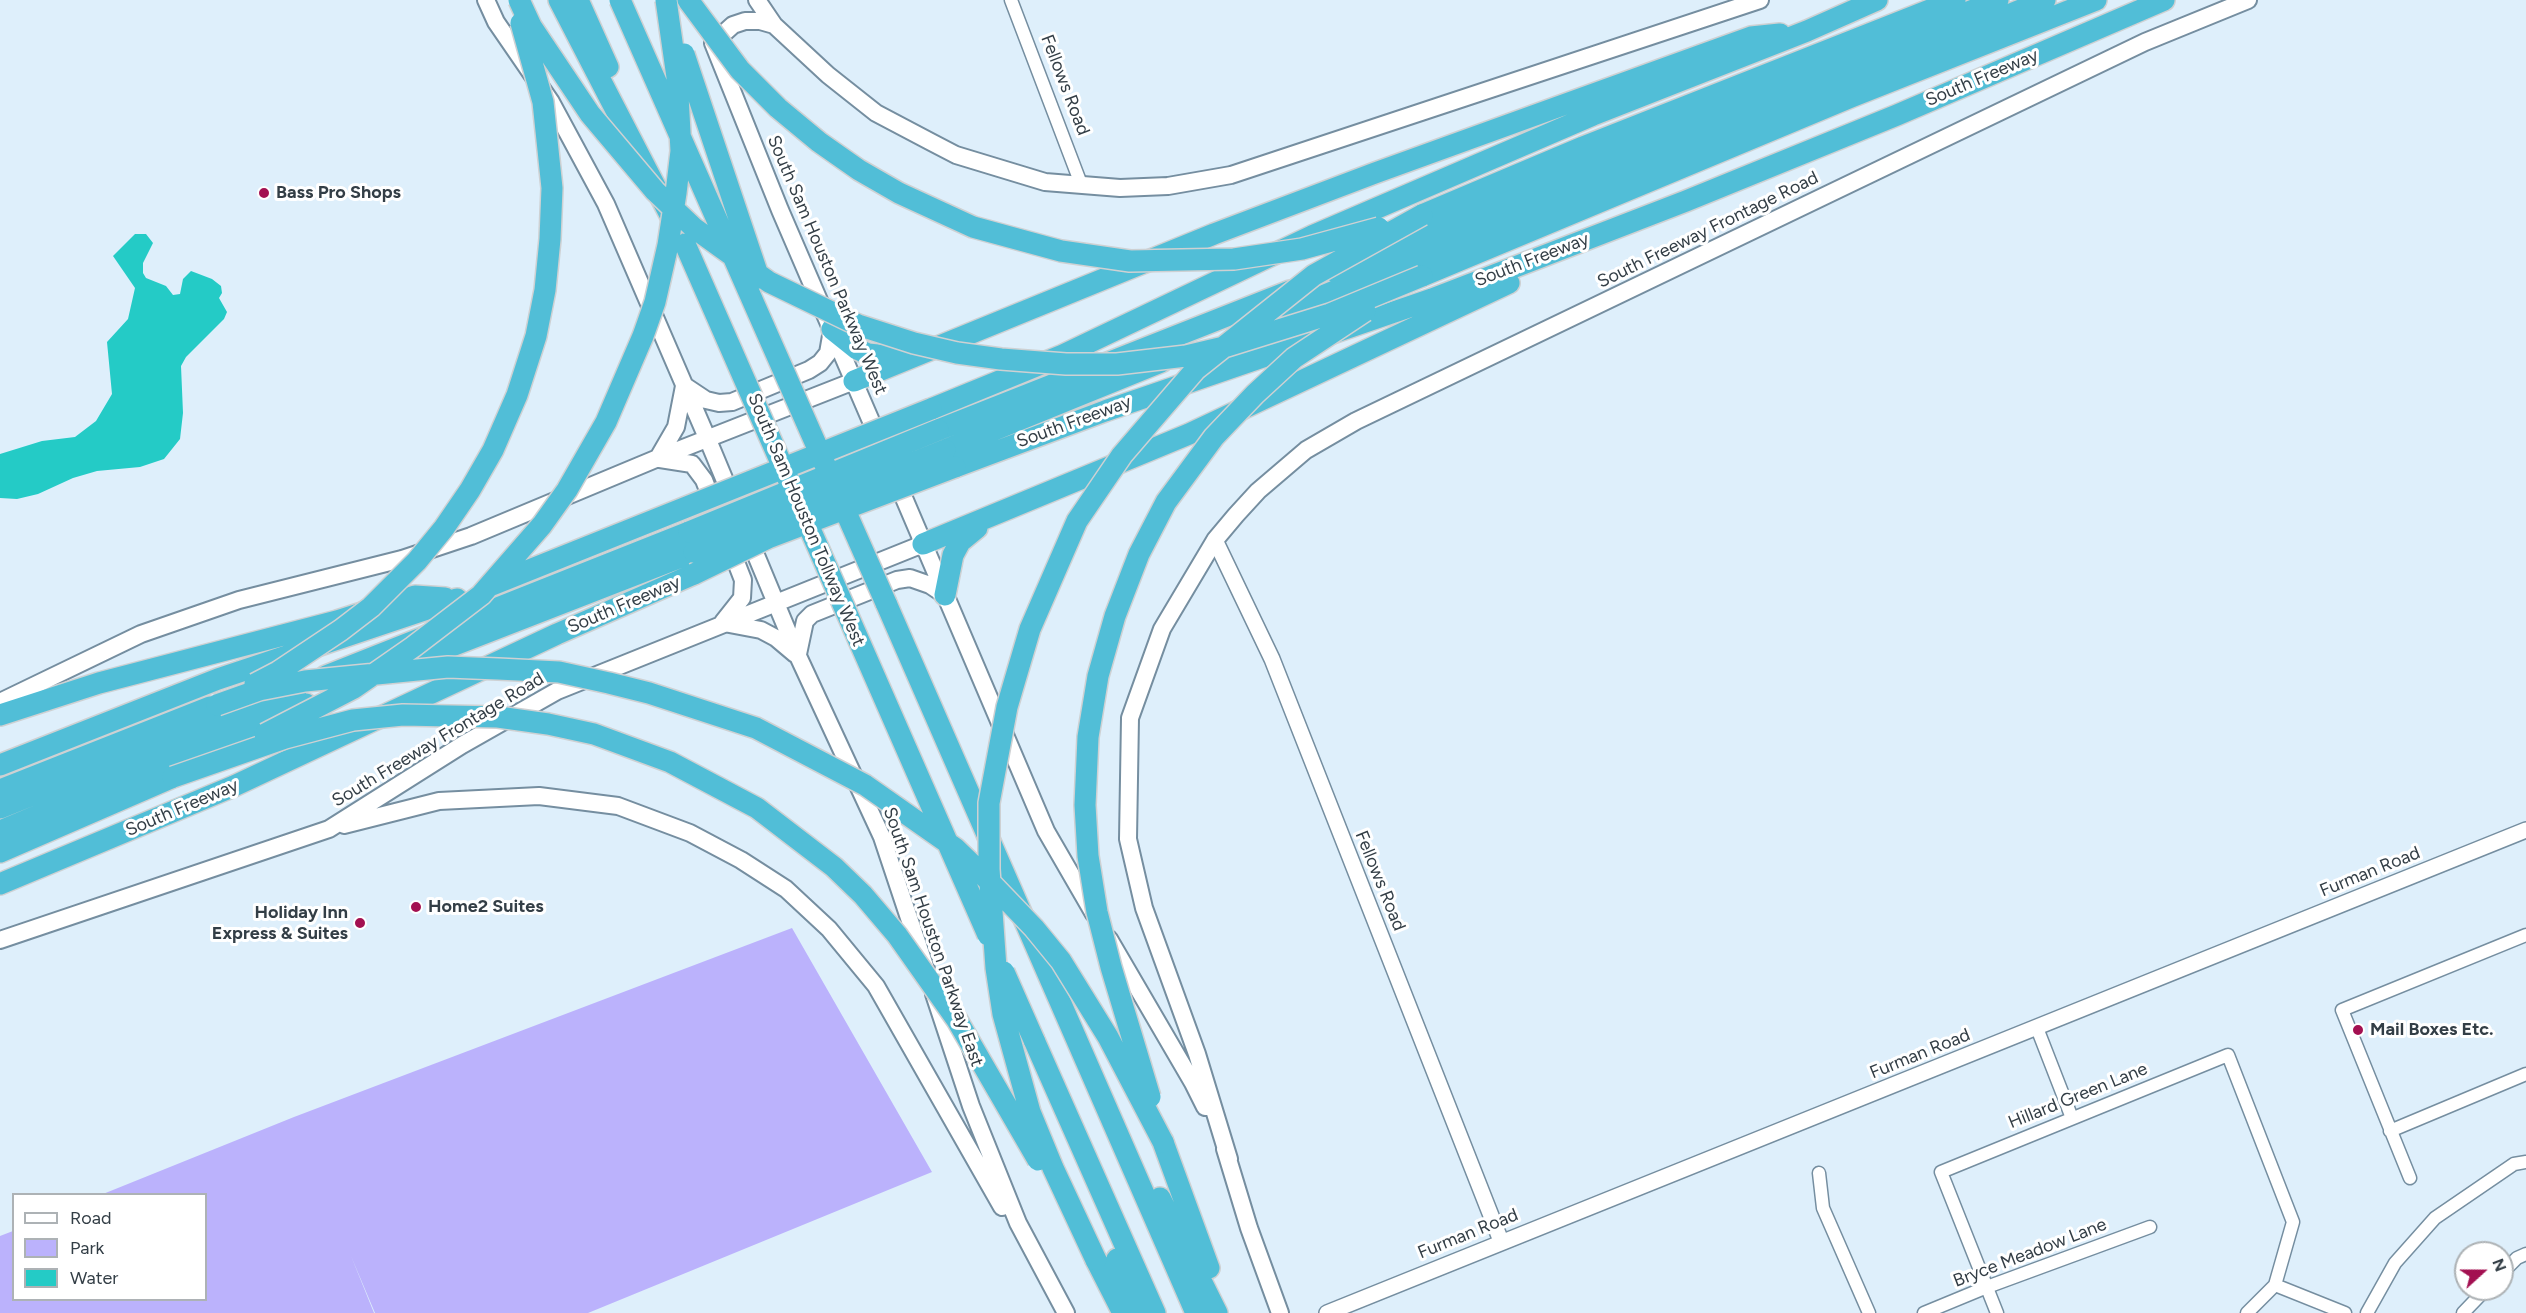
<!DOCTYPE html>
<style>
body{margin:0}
#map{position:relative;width:2526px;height:1313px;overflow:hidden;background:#deeffb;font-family:Figtree,sans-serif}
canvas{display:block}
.legend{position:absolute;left:12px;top:1193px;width:195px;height:108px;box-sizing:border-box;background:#fff;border:2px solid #adb2b5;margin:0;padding:8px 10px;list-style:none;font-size:18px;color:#333e46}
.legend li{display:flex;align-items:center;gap:12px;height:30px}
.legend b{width:30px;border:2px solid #adb2b5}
.north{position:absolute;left:2454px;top:1241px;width:60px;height:60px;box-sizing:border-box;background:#fff;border:2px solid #adb2b5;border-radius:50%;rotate:69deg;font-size:16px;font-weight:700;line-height:24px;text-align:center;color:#333e46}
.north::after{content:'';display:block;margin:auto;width:21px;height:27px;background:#a31051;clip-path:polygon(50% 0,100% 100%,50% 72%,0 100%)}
</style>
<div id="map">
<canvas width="2526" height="1313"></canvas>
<ul class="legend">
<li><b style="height:8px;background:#fff"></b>Road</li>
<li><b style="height:16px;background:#bbb2fc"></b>Park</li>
<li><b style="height:16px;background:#24cbc6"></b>Water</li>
</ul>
<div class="north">N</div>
</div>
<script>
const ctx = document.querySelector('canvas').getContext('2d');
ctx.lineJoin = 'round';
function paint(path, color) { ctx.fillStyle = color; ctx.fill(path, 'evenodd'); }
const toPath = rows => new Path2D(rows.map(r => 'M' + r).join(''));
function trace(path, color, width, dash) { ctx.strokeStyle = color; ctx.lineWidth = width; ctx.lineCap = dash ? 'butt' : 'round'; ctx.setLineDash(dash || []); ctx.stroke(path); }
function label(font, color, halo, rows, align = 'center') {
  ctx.font = font + ' Figtree,sans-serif'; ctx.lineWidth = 6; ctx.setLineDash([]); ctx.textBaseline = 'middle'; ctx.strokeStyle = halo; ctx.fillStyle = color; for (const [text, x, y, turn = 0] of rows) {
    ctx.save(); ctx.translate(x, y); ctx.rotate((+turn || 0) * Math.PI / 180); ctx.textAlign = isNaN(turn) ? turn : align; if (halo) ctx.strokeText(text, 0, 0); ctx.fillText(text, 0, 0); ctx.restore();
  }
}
paint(toPath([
 [792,928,932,1172,588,1313,375,1313,351,1256,374,1313,0,1313,0,1236,13,1231,14,1300,206,1300,206,1194,103,1194,294,1117]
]), '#bbb2fc');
paint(toPath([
 [135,234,146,234,153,243,143,263,143,273,146,278,166,286,173,295,180,294,183,279,191,271,212,279,221,286,222,293,219,298,227,312,224,319,186,357,181,366,183,413,180,439,164,459,140,467,97,471,73,478,38,494,17,499,0,498,0,454,42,441,75,437,96,421,112,394,107,342,128,319,135,288,113,256]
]), '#24cbc6');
const minor = toPath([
 [1011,0,1081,184],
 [2037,1028,2072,1118],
 [2390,1131,2526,1074],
 [1819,1173,1823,1208,1869,1313],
 [2410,1178,2342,1010,2526,935],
 [2502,1273,2517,1258,2526,1254],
 [2275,1285,2345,1313],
 [1924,1313,1987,1287,2150,1227],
 [1997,1313,1941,1172,2228,1055,2293,1222,2275,1285,2247,1313],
 [2367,1313,2395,1263,2435,1218,2514,1164,2526,1162],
 [2463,1313,2486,1289]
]);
const tertiary = toPath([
 [1215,540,1272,659,1501,1241],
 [1327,1313,2526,830]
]);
const secondary = toPath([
 [486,0,496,22,551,102,606,204,708,440,798,656,882,837,926,969],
 [757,0,774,25,828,75,876,113,931,142,956,155,1045,182,1120,188,1168,186,1231,175,1760,0],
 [713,43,780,210,880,442],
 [713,43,733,25,745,21,760,21,774,25],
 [685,386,706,400,719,403,732,402,809,370,820,363,828,353,832,330],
 [658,458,676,427,684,386],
 [660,459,692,464,704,480,743,580,742,598,723,622],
 [895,477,1046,831,1094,914],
 [724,623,761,630,776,638,795,654],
 [798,654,805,621,812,614,897,580,910,578,930,585,945,595],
 [0,702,141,634,239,600,402,559,471,536,658,458,854,381],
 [344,825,439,801,539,796,618,806,690,833,741,860,786,889,829,929,876,986,1002,1207],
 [1109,939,1193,1083,1205,1107],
 [0,940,329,829,462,745,557,691,923,544],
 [934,994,971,1106,1018,1223,1066,1313],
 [1225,1149,1249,1228,1280,1313],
 [1229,1159,1197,1054,1144,908,1128,839,1130,718,1162,629,1215,540,1236,515,1258,491,1306,450,1356,421,2145,42,2248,0]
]);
const motorway = toPath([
 [559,0,685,244],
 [578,0,608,67],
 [1422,215,1583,147,1955,0],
 [1335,272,1566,175,1998,0],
 [1422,276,1851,97,2096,0],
 [1259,322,2045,0],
 [832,329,857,349,868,354,906,358],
 [854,381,1214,234,1375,173,1751,37,1780,34],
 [931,409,1063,355,1312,236,1593,115,1807,31,1877,0],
 [938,430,1290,291],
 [945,450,1161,362],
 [955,467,1105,411,1432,299,1686,201,1897,115,2164,0],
 [923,544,1189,434,1509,283],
 [945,595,953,555,960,542,977,528],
 [886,603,1196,1313],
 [390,670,694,552],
 [326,676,689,532],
 [0,715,99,683,337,621,415,596,445,598],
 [0,765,218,679,457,599],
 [0,790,210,707],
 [0,808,297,688],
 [0,831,306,704],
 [0,852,173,777],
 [0,884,234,786,557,634,694,574],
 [1034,1040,1155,1313],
 [1163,1142,1209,1268],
 [1160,1198,1217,1313],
 [1117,1259,1138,1313],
 [1096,1260,1123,1313]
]);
trace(minor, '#758ea0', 15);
trace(tertiary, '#758ea0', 18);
trace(secondary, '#758ea0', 20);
trace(motorway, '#ced1d3', 24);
trace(minor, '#fff', 12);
trace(tertiary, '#fff', 15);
trace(secondary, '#fff', 16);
trace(motorway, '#51bed7', 21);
const motorwayBridge = toPath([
 [519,0,531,26,590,114,655,191,694,228,769,282,858,325,914,343,957,353,1001,359,1066,364,1117,364,1186,356,1224,347,1330,314,1422,276],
 [620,0,886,603],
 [688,0,740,70,778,108,819,142,859,170,899,193,973,227,1061,251,1130,261,1234,259,1302,249,1379,228],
 [684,54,759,278],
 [685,244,988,935],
 [689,532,938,430],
 [694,552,945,450],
 [694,574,768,538,955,467],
 [492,585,931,409],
 [255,684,278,672,341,630,371,607,417,561,444,528,470,490,493,450,517,395,536,336,545,290,550,239,552,188,543,102,521,23],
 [217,705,259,690,305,681,448,667,498,669,559,672,609,683,649,693,756,728,865,785,955,848,984,876,1034,928,1061,961,1108,1037,1163,1142],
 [265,734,354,688,413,647,481,595,542,525,567,490,606,422,643,336,655,302,668,245,676,193,681,151,677,77,666,0],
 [173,777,285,738,353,720,403,715,498,717,548,724,594,734,670,762,757,808,834,867,863,895,897,935,957,1020,1038,1160],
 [1004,972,1034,1040],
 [1150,1097,1111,967,1097,912,1088,856,1085,805,1088,737,1098,676,1115,616,1139,554,1166,502,1214,437,1255,394,1294,358,1365,311],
 [1096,1260,1053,1168,1030,1112,1003,1014,996,968,989,869,989,803,1007,707,1030,629,1077,521,1122,455,1196,369,1314,275,1422,215]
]);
trace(motorwayBridge, '#ced1d3', 24, []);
trace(motorwayBridge, '#51bed7', 21);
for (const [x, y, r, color] of [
 [264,193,6,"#a31051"],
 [416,907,6,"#a31051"],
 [360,923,6,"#a31051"],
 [2358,1030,6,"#a31051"]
]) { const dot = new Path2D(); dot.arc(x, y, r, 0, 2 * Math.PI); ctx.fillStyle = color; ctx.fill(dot); trace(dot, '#fff', 2); }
label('18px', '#333e46', '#fff', [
 ["South Freeway",1982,78,-23],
 ["Fellows Road",1065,85,69],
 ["South Freeway Frontage Road",1708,230,-26],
 ["South Freeway",1532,260,-21],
 ["South Sam Houston Parkway West",827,265,67],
 ["South Freeway",1074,422,-20],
 ["South Sam Houston Tollway West",806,520,67],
 ["South Freeway",624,605,-23],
 ["South Freeway Frontage Road",438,740,-31],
 ["South Freeway",182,808,-23],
 ["Furman Road",2370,872,-22],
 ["Fellows Road",1380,881,68],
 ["South Sam Houston Parkway East",933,937,71],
 ["Furman Road",1920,1054,-22],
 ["Hillard Green Lane",2078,1096,-22],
 ["Furman Road",1468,1234,-22],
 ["Bryce Meadow Lane",2030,1253,-21]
]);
label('bold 18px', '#333e46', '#fff', [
 ["Bass Pro Shops",276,193],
 ["Home2 Suites",428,907],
 ["Holiday Inn",348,913,"right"],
 ["Express & Suites",348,934,"right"],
 ["Mail Boxes Etc.",2370,1030]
], 'left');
</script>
